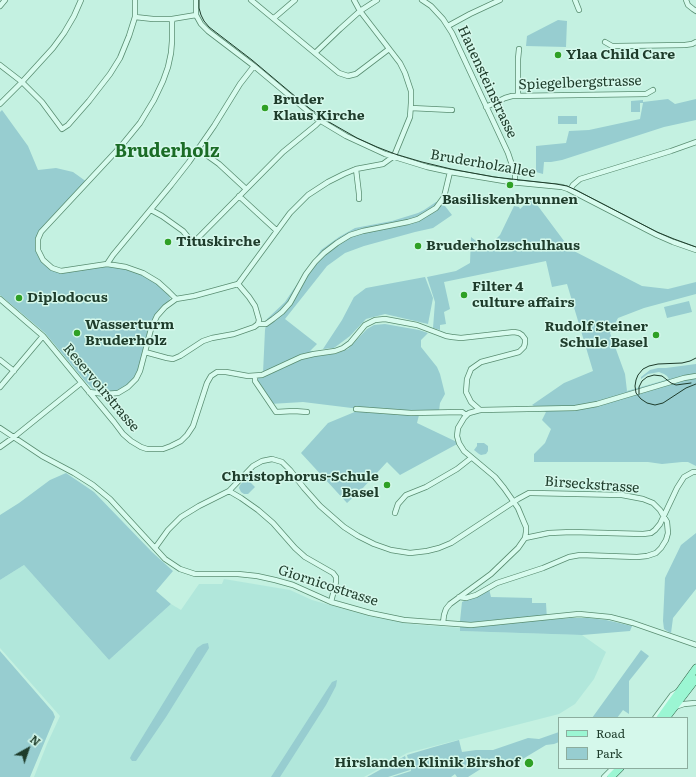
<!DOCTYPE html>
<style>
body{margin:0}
#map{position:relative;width:696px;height:777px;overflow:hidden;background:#c4f1e1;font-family:Literata,serif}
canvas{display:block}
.legend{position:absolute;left:558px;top:717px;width:130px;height:52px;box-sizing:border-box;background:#d5f8eb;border:1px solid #8cad9e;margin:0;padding:5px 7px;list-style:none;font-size:12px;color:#1e3c2b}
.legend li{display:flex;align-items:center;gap:8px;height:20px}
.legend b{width:20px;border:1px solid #8cad9e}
.north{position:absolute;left:8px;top:729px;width:40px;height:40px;-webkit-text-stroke:3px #d5f8eb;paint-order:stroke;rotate:40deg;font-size:11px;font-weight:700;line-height:16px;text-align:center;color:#1e3c2b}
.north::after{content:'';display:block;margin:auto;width:14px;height:18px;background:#1e3c2b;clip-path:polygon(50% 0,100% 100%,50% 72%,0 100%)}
</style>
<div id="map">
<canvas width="696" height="777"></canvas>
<ul class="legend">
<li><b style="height:5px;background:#9bf6d3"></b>Road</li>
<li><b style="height:11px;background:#97cdd0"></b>Park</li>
</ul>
<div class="north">N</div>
</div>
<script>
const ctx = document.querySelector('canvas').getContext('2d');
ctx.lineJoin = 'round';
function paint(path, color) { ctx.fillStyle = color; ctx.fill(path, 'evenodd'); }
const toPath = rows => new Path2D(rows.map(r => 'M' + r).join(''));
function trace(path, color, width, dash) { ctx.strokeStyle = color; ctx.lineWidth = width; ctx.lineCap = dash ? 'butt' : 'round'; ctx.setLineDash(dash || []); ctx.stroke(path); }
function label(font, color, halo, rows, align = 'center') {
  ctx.font = font + ' Literata,serif'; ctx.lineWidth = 3; ctx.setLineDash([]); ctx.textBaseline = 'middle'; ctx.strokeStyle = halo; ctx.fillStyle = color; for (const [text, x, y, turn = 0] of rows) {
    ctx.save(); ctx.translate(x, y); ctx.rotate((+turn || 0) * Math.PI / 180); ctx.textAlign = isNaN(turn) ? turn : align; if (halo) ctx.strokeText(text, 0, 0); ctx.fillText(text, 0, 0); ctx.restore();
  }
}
paint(toPath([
 [24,565,109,660,171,604,181,610,199,584,222,584,224,579,290,590,312,600,369,616,410,624,460,628,460,631,582,635,606,652,594,679,575,704,559,714,407,753,364,777,34,777,47,744,60,716,0,648,0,580]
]), '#b1e7db');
paint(toPath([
 [558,20,567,21,566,47,526,46,527,36],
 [668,99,675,104,696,99,696,120,664,127,562,160,551,162,544,162,543,174,536,172,536,146,566,143,569,131,589,130,640,119,643,103,640,103,640,112,631,112,631,101,643,100,643,102],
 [2,110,28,146,38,170,56,168,73,172,87,182,41,232,38,250,43,260,61,271,107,264,143,273,169,292,170,299,157,316,136,379,118,393,96,392,85,381,45,333,0,295,0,112],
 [558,116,577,116,577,124,558,124],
 [532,198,570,249,642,286,668,289,696,282,696,294,644,308,618,318,610,333,625,374,627,391,669,379,667,376,664,374,659,372,648,374,641,379,641,377,650,370,658,368,666,368,696,364,696,466,688,462,682,462,662,464,648,462,534,462,534,454,545,443,551,429,542,420,546,412,532,405,564,383,593,371,567,284,552,287,546,261,444,282,450,309,444,312,446,324,440,325,440,330,433,328,435,302,427,277,456,271,470,263,471,237,486,249,500,235,514,206,519,207,520,209],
 [436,202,445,206,452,215,433,228,415,232,364,246,345,253,327,266,285,319,317,344,310,351,335,354,348,349,367,329,374,325,385,324,419,330,428,333,421,340,421,347,437,367,440,374,445,394,440,403,439,411,412,411,360,409,303,402,270,404,255,376,263,373,265,330,267,319,285,302,293,290,321,250,339,237,355,228,392,221,418,213,424,210],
 [425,277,433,298,428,324,385,314,366,319,350,336,334,348,323,349,342,320,354,297,366,288],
 [689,301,692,312,667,318,664,307],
 [357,411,419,415,417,423,459,443,400,475,387,462,361,490,347,503,301,453,328,423],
 [477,443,484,443,488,446,488,451,486,454,481,455,479,454,474,450,477,446],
 [66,473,94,492,152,552,173,571,156,591,171,604,109,660,24,565,0,580,0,515,19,503,50,480],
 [248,476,250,479,249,481,255,487,248,494,244,494,241,492,239,488,240,485],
 [696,533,696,589,673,618,671,633,667,631,664,629,663,621,665,578,681,545],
 [489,589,491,597,532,598,532,603,546,603,547,620,571,618,588,618,606,620,632,626,630,631,582,635,460,631,460,621,462,602],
 [208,643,209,648,166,717,136,761,132,761,130,758,132,754,197,648,203,644],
 [641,650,649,656,629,681,629,714,623,710,617,718,592,718],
 [0,651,53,712,55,717,30,777,0,777],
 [337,680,336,686,326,705,280,777,271,777,332,682],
 [559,732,559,742,554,744,546,745,516,763,507,761,487,765,468,777,457,777,455,774,451,777,392,777,411,771,407,755,434,747,459,740,462,752,476,750,493,750,528,738,539,739],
 [405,756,410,770,388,777,367,777]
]), '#97cdd0');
const minor = toPath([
 [196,0,196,15,201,24,208,31,254,66,316,118,346,136,385,154,427,167,450,172,510,182,562,187,568,189,657,235,673,242,696,250],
 [251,0,339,73,348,76,356,74,389,49],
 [422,0,431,6,443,19,452,33,508,153,515,174,515,183],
 [575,0,579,10],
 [686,0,688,5,693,9,696,11],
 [0,6,5,0],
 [135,17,153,19,172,19,196,15],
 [274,18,295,0],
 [172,19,172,41,171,53,168,67,163,81,154,100,140,123,122,145,41,232,38,239,38,250,43,260,52,268,61,271,107,264,126,267,143,273,158,282,169,292,176,299],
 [448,26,470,14,500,0],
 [605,42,612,46,617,46,685,45,692,44,696,42],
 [315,53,340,29,360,11,377,0],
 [0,65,22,82,42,102,62,129,68,125,89,101,110,74,120,58,129,36,135,17,135,0],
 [518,96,518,59,519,49],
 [0,104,22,82,53,48,64,33,74,16,81,0],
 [486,107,505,98,512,96,646,94,653,90],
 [411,108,452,110],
 [198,149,219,164,246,189],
 [356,169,359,194,359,199],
 [570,190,573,185,580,179,671,151,696,142],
 [239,196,276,230],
 [151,210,162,216,183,231,193,243,283,152,316,125,320,121],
 [107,264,113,255,171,185,189,162,214,126,240,84,254,66],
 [0,299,43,336,114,422,123,434,131,441,141,447,147,449,163,449,171,446,181,441,187,435,193,426,207,383,211,376,217,372,226,372,248,376,262,375,301,357,314,354,335,351,343,348,350,343,365,325,375,320,385,319,417,325,446,336,452,337,461,338,514,332,519,333,522,335,525,339,525,343,524,347,519,352,481,362,471,369,467,379,466,392,471,402,480,410],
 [258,324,266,324,273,319,282,312,290,303,306,274,315,262,324,253,337,243,350,235,363,231,408,222,418,219,436,208,444,197,450,172],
 [145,352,167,358,173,359,180,356,203,341,212,338,234,334,254,327,258,324,259,320,255,306,249,297,238,284],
 [0,360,14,371],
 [255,376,255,381,276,412,294,411,307,412],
 [0,387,43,336],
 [89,392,105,394,118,393,128,387,136,379,140,371,151,329,157,316,165,307,176,299,194,296,238,284,290,213,308,195,328,182,344,174,356,169,383,164,394,156,410,117,411,103,411,91,405,73,400,63,360,11,354,0],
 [356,409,411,413,462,412,466,415],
 [0,428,42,456,74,473,93,485,110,499,165,559,180,569,195,574,238,574,257,576,275,580,293,585,331,602,370,613,404,620,471,625,579,614,610,617,633,623,696,645],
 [0,447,14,437,81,383],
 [229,491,241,498,258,510,273,523,295,548,305,557,333,573,336,577,336,582,331,602],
 [395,513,398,504,406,495,426,487,457,469,471,458],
 [525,538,549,533,572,532,643,534,651,533,655,530,660,524,677,488,684,477,693,472,696,472],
 [155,548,168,530,181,517,199,506,229,491,253,466,262,461,272,459,282,462,290,470,304,488,320,506,344,527,358,536,374,544,391,550,410,553,427,551,439,548,451,543,518,499,529,493,532,493,622,495,643,499,653,503,660,510,667,522,668,533,666,540,661,548,656,553,647,556,637,557,580,555,569,557,543,568,497,583,476,595,466,598,459,597],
 [443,623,444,615,446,609,450,604,491,574,518,548,525,538,526,532,526,527,523,520,518,508,504,488,495,477,464,451,459,443,457,436,458,428,464,418,469,413,480,410,575,408,597,404,684,378,696,376],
 [675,707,684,704,695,703],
 [655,718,672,695,679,691],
 [604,777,613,768]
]);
const primary = toPath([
 [660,718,696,668],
 [666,718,696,679],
 [611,777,620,768]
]);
trace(minor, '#598d71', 6);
trace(primary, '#2e5b40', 8);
trace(minor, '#d8fbee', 4.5);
trace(primary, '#9bf6d3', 7);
trace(toPath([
 [199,0,199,8,201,15,204,21,209,27,252,60,309,108,329,122,357,138,377,147,395,154,422,162,451,169,494,177,556,184,567,186,576,190,657,232,674,239,696,247],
 [696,358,690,361,682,363,658,364,649,366,643,369,638,375,636,380,635,386,636,393,641,399,647,403,655,405,663,403,686,388,696,384],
 [639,394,639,387,642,381,647,377,654,375,662,376,671,383,676,385,691,383]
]), '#1e3c2b', 1);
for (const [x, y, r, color] of [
 [558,55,4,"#2fa025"],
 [265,108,4,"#2fa025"],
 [510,185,4,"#2fa025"],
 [168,242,4,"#2fa025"],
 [418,246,4,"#2fa025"],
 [464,295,4,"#2fa025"],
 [19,298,4,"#2fa025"],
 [77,333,4,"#2fa025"],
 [656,335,4,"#2fa025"],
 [387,485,4,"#2fa025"],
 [529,763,5,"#2fa025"]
]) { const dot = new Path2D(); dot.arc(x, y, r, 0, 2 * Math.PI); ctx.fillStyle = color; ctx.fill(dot); trace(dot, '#d5f8eb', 1.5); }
label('bold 14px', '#1e3c2b', '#d5f8eb', [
 ["Ylaa Child Care",566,55],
 ["Bruder",273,100],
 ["Klaus Kirche",273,116],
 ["Basiliskenbrunnen",510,200,"center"],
 ["Tituskirche",176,242],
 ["Bruderholzschulhaus",426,246],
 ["Filter 4",472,287],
 ["culture affairs",472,303],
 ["Diplodocus",27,298],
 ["Wasserturm",85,325],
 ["Bruderholz",85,341],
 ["Rudolf Steiner",648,327,"right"],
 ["Schule Basel",648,343,"right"],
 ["Christophorus-Schule",379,477,"right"],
 ["Basel",379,493,"right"],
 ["Hirslanden Klinik Birshof",520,763,"right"]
], 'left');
label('14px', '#1e3c2b', '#d5f8eb', [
 ["Hauensteinstrasse",487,82,65],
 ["Spiegelbergstrasse",580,83,-2],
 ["Bruderholzallee",483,164,10],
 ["Reservoirstrasse",101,388,50],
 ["Birseckstrasse",592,485,4],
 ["Giornicostrasse",328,586,18]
]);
label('bold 18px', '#1b6c26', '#d5f8eb', [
 ["Bruderholz",167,152]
]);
</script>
